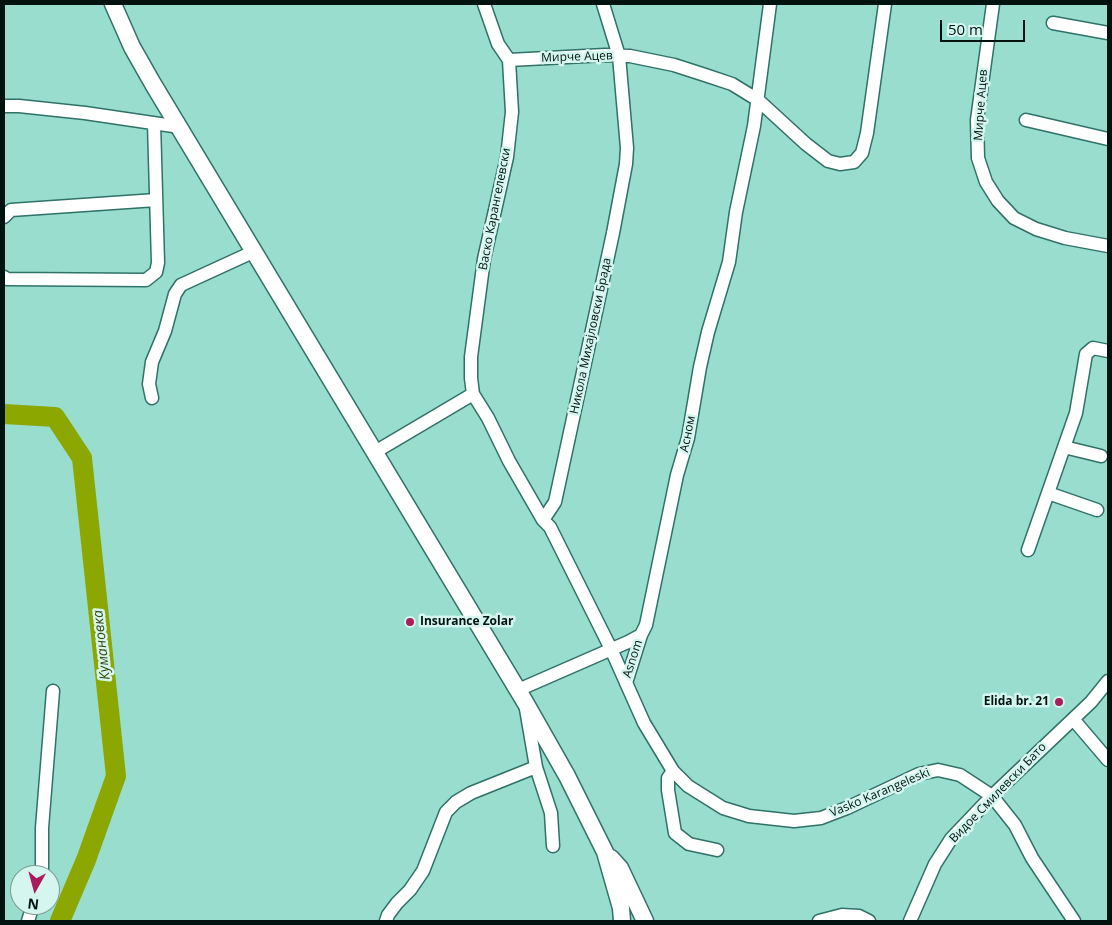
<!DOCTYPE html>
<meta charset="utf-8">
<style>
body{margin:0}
#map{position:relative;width:1112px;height:925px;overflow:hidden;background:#99ddcf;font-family:"Open Sans",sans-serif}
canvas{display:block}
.frame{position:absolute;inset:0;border:5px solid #00130f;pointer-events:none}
.north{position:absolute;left:10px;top:865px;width:50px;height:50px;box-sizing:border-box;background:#d5f6ef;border:1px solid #809b95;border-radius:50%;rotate:187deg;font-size:14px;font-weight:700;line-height:20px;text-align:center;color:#00130f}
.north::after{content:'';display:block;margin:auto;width:18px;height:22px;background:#aa1c5b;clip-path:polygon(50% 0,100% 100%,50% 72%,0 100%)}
.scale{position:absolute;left:940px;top:20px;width:85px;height:22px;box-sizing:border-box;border:2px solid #00130f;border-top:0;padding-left:6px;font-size:15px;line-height:18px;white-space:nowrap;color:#00130f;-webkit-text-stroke:4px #d5f6ef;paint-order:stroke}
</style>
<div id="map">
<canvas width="1112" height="925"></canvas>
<div class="frame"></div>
<div class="north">N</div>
<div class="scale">50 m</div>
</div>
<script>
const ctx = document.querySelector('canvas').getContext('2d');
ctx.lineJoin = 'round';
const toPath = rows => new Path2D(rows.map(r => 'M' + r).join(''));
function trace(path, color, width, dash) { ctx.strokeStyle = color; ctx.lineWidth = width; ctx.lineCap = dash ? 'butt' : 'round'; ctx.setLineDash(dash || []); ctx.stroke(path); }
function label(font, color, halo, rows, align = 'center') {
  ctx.font = font + ' "Open Sans",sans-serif'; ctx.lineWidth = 5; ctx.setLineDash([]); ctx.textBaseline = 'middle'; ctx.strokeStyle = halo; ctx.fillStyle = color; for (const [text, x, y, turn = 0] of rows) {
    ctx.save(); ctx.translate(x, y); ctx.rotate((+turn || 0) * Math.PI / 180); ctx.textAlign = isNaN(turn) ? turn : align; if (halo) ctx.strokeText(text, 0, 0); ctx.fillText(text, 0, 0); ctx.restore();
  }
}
trace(toPath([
 [4,414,55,417,82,458,116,776,86,860,60,921]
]), '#8ba700', 20);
const minor = toPath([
 [484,4,498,44,509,60,605,55,630,56,674,65,705,75,732,84,758,100,806,144,828,161,840,164,854,162,862,153,867,133,885,4],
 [603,4,619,56,627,148,626,164,613,233,555,502,543,520,550,527,611,649,644,723,673,771,688,786,723,808,749,816,794,821,821,818,847,808,919,774,938,770,960,775,992,796,1015,825,1032,858,1074,921],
 [993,4,977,120,978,158,986,182,998,201,1014,218,1036,229,1065,238,1108,246],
 [1053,23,1108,33],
 [509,60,512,112,507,157,484,259,471,357,471,378,473,394,488,418,509,461,543,520],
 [4,106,19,106,85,113,180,127],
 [1026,120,1108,139],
 [4,217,11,210,156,200],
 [4,277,7,279,146,280,156,272,158,263,154,123],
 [152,398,149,384,152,362,165,331,175,294,181,285,255,251],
 [1064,447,1101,456],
 [375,452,473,394],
 [1048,493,1097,510],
 [1028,550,1076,413,1086,354,1093,348,1108,351],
 [626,683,641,635,646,625,677,475,688,438,700,367,708,332,729,262,736,212,754,126,770,4],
 [518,690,628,642,641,635],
 [526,709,536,767,551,813,553,846],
 [1073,719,1108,760],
 [673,771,668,778,668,790,675,833,689,844,717,850],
 [42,875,42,828,53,691],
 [28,921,33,905],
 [386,921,388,915,397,903,410,890,423,871,446,812,456,802,471,793,536,767],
 [819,921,842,915,859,916,869,921],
 [910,921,935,864,951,839,992,796,1091,702,1108,681]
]);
const major = toPath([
 [113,4,132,47,153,84,525,702,567,776,605,852,621,908,622,921],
 [611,858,620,868,645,921]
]);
trace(minor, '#2f7267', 15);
trace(major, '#2f7267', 19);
trace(minor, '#fff', 12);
trace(major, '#fff', 16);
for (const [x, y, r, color] of [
 [410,622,5,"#aa1c5b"],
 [1059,702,5,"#aa1c5b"]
]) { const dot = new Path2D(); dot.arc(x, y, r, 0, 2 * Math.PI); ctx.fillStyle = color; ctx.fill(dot); trace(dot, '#d5f6ef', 2); }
label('12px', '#00130f', '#d5f6ef', [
 ["Мирче Ацев",577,57,-2],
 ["Мирче Ацев",981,105,-86],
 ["Васко Карангелевски",495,209,-79],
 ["Никола Михајловски Брада",591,336,-78],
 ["Асном",688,434,-79],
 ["Asnom",633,659,-72],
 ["Vasko Karangeleski",880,793,-23],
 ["Видое Смилевски Бато",998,793,-46]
]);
label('bold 12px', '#00130f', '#d5f6ef', [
 ["Insurance Zolar",420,622],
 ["Elida br. 21",1049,702,"right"]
], 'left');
label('italic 14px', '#38440d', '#d5f6ef', [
 ["Кумановка",102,645,-96]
]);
</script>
